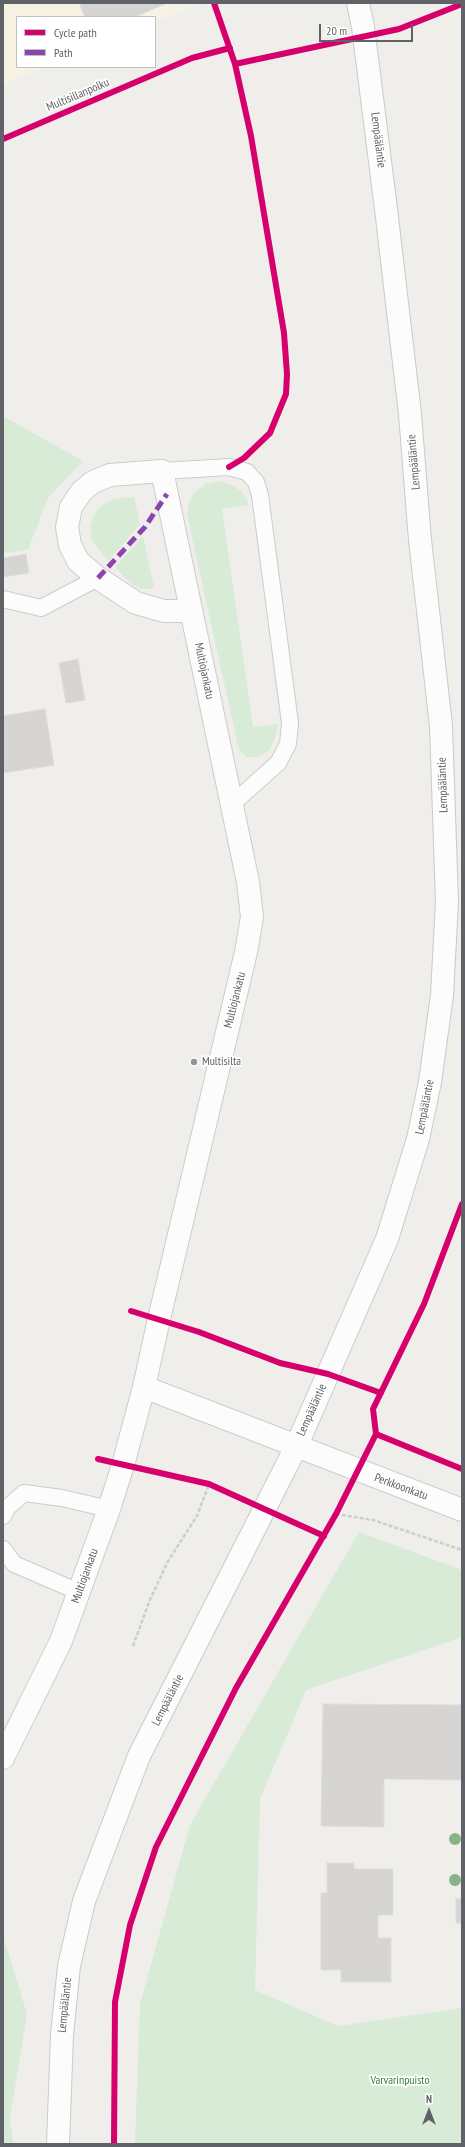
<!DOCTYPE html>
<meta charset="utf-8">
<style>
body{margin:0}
#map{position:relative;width:465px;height:2147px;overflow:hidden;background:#efeeea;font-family:"PT Sans Narrow",sans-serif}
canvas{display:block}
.frame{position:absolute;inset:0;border:4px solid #5f6368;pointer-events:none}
.legend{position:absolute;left:16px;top:16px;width:140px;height:52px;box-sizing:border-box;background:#fff;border:1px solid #bfc1c3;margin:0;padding:5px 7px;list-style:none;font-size:12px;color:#5f6368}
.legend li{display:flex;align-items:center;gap:8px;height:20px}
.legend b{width:20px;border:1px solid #bfc1c3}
.north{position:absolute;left:409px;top:2091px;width:40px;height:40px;-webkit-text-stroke:3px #fff;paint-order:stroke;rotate:0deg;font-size:11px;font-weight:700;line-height:16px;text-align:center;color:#5f6368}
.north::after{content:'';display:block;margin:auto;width:14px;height:18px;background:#5f6368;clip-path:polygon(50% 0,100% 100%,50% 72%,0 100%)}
.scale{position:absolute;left:319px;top:24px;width:94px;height:18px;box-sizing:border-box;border:2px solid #5f6368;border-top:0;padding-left:5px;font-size:12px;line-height:14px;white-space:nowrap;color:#5f6368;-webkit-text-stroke:3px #fff;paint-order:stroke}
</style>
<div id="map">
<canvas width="465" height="2147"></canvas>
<div class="frame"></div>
<ul class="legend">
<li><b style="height:5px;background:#d6006c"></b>Cycle path</li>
<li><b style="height:5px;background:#8e44ad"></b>Path</li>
</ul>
<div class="north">N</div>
<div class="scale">20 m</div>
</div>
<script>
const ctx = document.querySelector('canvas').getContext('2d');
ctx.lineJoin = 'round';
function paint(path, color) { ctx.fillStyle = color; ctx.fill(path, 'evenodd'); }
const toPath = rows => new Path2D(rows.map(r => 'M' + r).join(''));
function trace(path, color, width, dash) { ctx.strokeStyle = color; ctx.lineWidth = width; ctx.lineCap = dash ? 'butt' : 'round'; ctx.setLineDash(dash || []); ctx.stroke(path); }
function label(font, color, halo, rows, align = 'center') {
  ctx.font = font + ' "PT Sans Narrow",sans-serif'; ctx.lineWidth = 3.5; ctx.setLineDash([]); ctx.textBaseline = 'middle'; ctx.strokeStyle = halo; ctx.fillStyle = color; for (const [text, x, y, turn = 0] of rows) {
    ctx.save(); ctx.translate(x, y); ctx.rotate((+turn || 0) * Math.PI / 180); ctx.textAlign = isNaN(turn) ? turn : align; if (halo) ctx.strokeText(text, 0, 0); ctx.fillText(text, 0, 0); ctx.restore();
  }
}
paint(toPath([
 [3,3,200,3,155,22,155,17,17,17,17,67,44,67,3,84]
]), '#f7f3e4');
paint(toPath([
 [3,416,83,461,48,498,28,550,3,553],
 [218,481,230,484,241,491,247,499,248,505,222,509,253,727,278,724,275,739,268,751,257,757,247,757,242,753,238,746,187,515,189,504,193,494,205,484],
 [134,497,140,524,108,561,92,540,90,525,96,511,101,506,114,499],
 [143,536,154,587,149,589,141,589,131,584,115,567],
 [359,1532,462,1570,462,1637,306,1690,260,1799,255,1990,338,2026,462,2008,462,2144,135,2144,140,2004,190,1825],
 [3,1936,27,2014,10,2117,13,2144,3,2144]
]), '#d8ebd6');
const building = toPath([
 [79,3,167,3,135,17,85,17,79,3],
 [26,554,29,573,3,577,3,558,26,554],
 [78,659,85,700,66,703,59,663,78,659],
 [45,709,54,765,3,773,3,716,45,709],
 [323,1704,462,1705,462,1780,384,1779,384,1827,321,1826,323,1704],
 [327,1863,354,1863,354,1869,393,1869,393,1915,378,1915,378,1938,391,1938,391,1982,341,1982,341,1970,321,1970,321,1893,327,1893,327,1863],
 [456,1899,462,1899,462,1923,456,1923,456,1899]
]);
paint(building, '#d6d5d3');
trace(building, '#deddd9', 1);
const lane = toPath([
 [162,471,229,467,247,472,256,482,260,495,290,723,288,744,278,763,232,804],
 [3,599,41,608,98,578],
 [3,1516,8,1507,24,1493,62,1498,109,1509],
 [3,1549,14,1564,79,1592]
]);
const street = toPath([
 [144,1387,462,1510],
 [3,1758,61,1641,109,1509,123,1465,144,1387,159,1319,246,952,252,917,248,882,162,471,110,475,93,482,82,491,71,507,67,527,70,545,78,561,98,578,136,603,164,611,191,611]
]);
const secondary = toPath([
 [58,2144,62,2035,69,1966,84,1901,139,1756,296,1447,387,1239,418,1139,430,1082,442,995,447,902,441,726,420,540,410,414,386,209,363,27,358,3]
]);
trace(lane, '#cbcccc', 18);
trace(street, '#cbcccc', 24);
trace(secondary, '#cacacb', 24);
trace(toPath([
 [336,1514,373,1520,462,1550],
 [133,1646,149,1602,168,1561,197,1516,209,1484]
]), '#cacfcc', 2.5, [4, 2]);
trace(lane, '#fdfcfc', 16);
trace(street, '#fdfcfc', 22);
trace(secondary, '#fdfcfc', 22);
trace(toPath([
 [98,578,145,527,167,494]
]), '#8e44ad', 5, [10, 5]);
trace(toPath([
 [214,3,235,64,251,136,284,333,287,374,286,394,270,433,244,458,229,467],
 [235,64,399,29,462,4],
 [3,139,192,58,230,48],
 [131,1311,199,1332,280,1363,328,1374,381,1393],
 [376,1434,462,1469],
 [98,1459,209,1484,324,1536],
 [114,2144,115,2002,130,1925,156,1847,236,1688,336,1514,376,1434,373,1409,424,1304,462,1204]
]), '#d6006c', 6);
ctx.fillStyle = '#88b388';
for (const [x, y] of [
 [455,1839],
 [455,1880]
]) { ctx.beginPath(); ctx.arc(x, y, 6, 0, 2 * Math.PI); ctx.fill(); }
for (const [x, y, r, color] of [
 [194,1062,4,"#919496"]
]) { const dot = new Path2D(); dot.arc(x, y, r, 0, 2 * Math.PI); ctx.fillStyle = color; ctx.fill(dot); trace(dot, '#fff', 1.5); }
label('12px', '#5f6368', '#fff', [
 ["Multisillanpolku",78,95,-23],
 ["Lempääläntie",378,140,83],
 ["Lempääläntie",414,462,-95],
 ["Multiojankatu",204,671,78],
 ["Lempääläntie",443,785,-92],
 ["Multiojankatu",235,1000,-76],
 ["Lempääläntie",425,1107,-79],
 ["Lempääläntie",312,1410,-66],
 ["Perkkoonkatu",401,1487,20],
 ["Multiojankatu",85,1576,-70],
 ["Lempääläntie",168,1700,-63],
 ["Lempääläntie",65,2005,-84]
]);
label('12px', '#5f6368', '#fff', [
 ["Multisilta",202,1062]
], 'left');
label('12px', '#348238', '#fff', [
 ["Varvarinpuisto",400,2081]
]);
</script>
